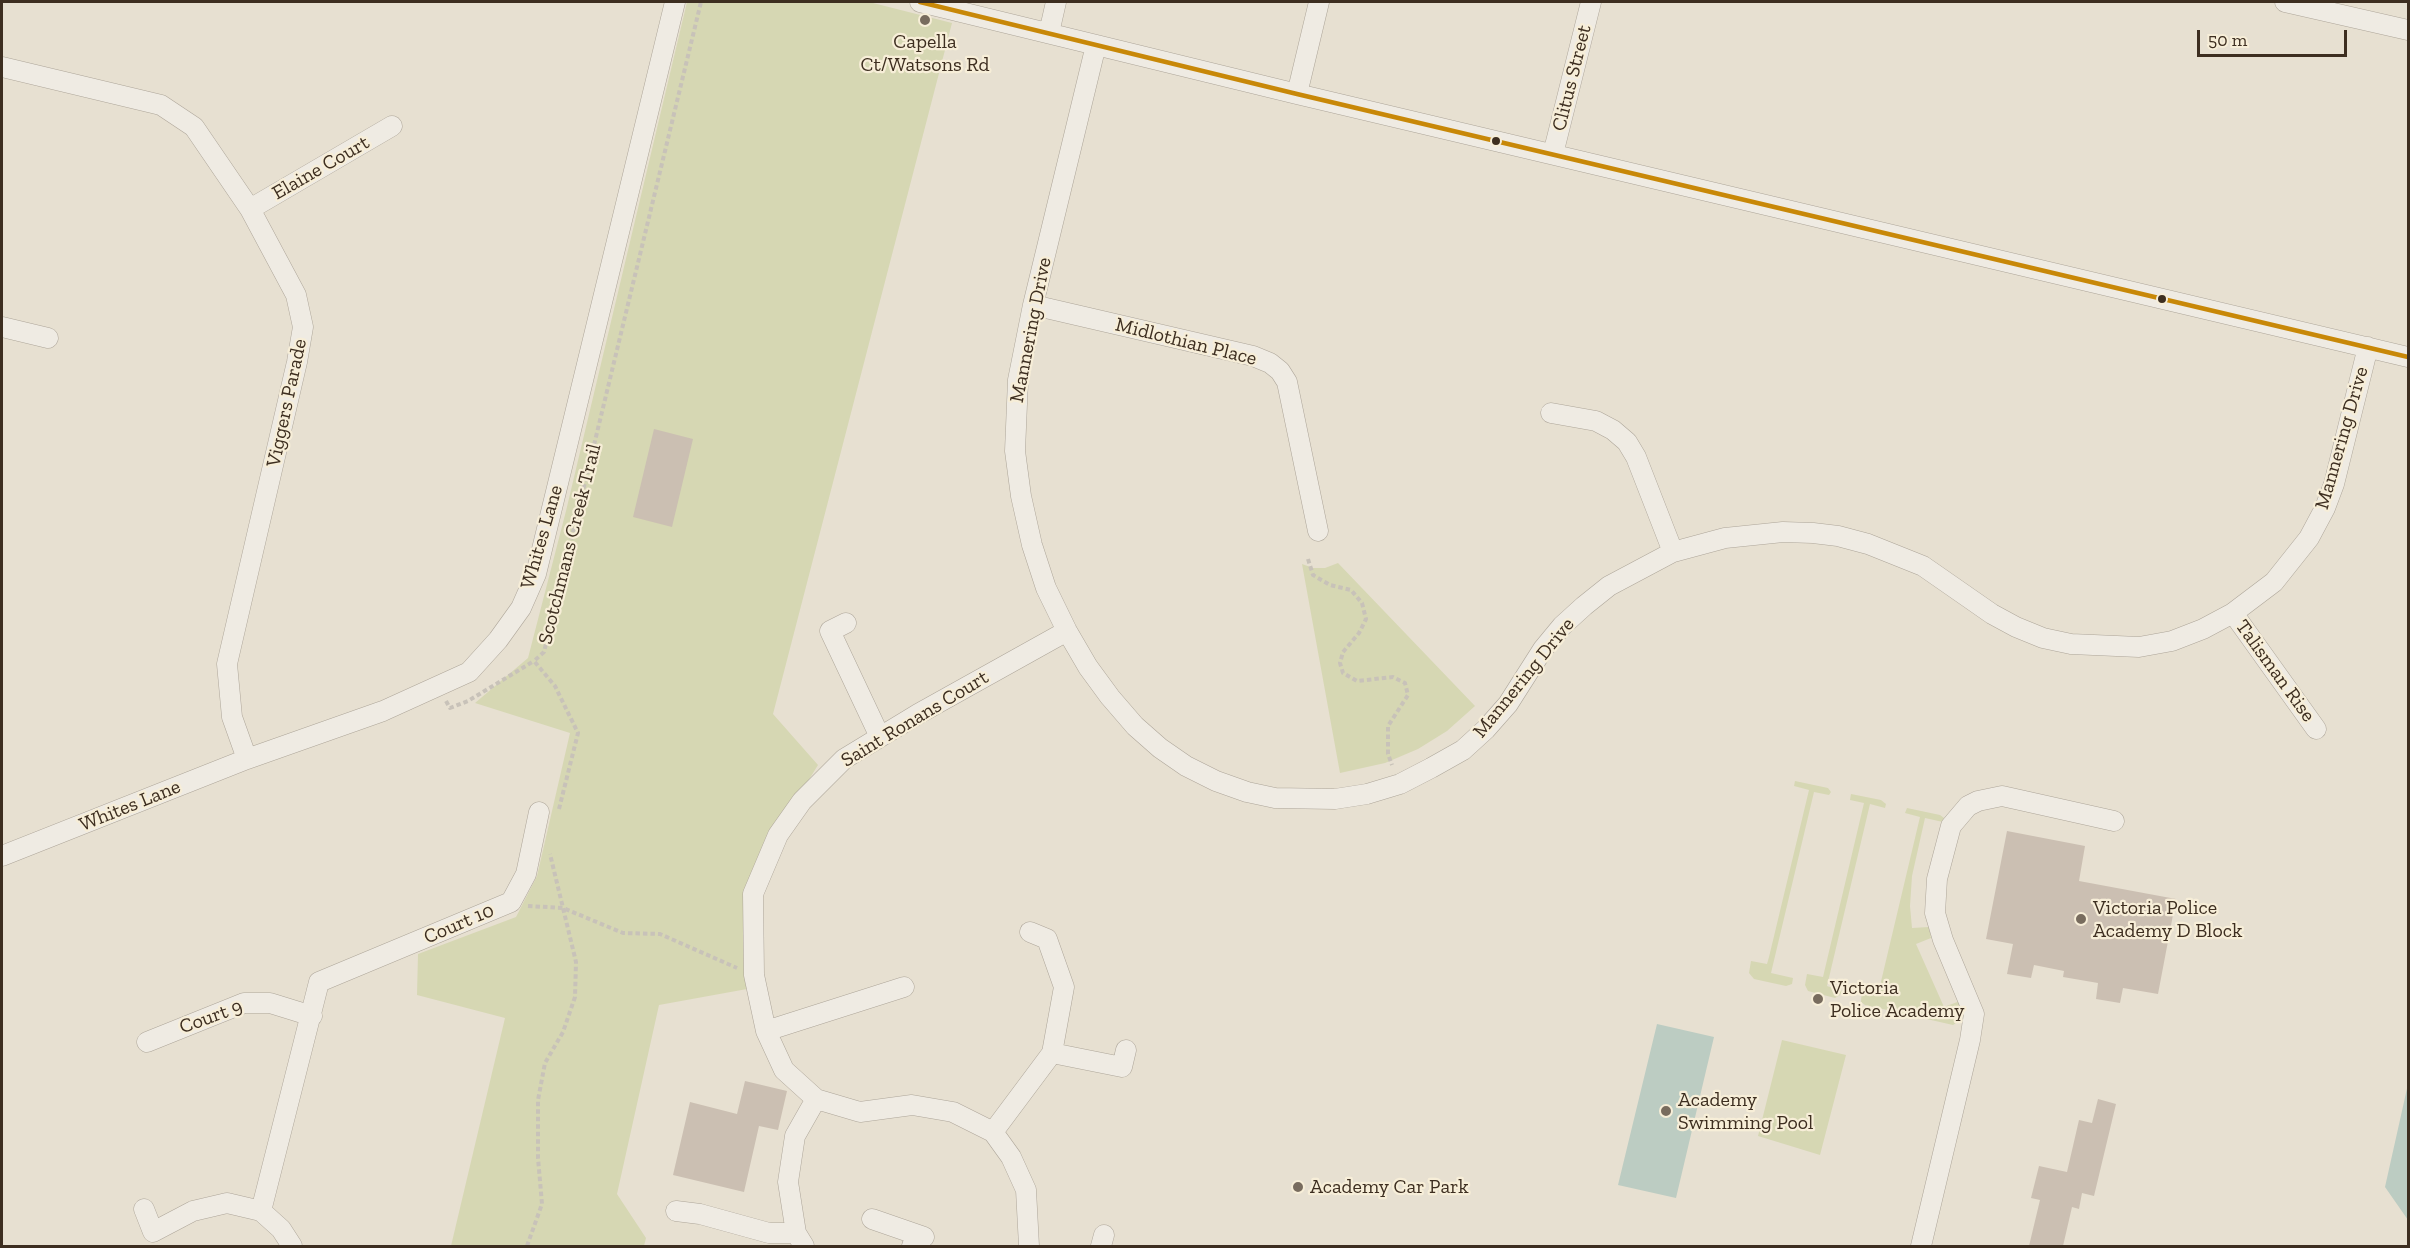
<!DOCTYPE html>
<style>
body{margin:0}
#map{position:relative;width:2410px;height:1248px;overflow:hidden;background:#e7e0d1;font-family:"Zilla Slab",serif}
canvas{display:block}
.frame{position:absolute;inset:0;border:3px solid #3d2e20;pointer-events:none}
.scale{position:absolute;left:2197px;top:30px;width:150px;height:27px;box-sizing:border-box;border:3px solid #3d2e20;border-top:0;padding-left:8px;font-size:18px;line-height:21px;white-space:nowrap;color:#3d2e20;-webkit-text-stroke:4px #f7eed8;paint-order:stroke}
</style>
<div id="map">
<canvas width="2410" height="1248"></canvas>
<div class="frame"></div>
<div class="scale">50 m</div>
</div>
<script>
const ctx = document.querySelector('canvas').getContext('2d');
ctx.lineJoin = 'round';
function paint(path, color) { ctx.fillStyle = color; ctx.fill(path, 'evenodd'); }
const toPath = rows => new Path2D(rows.map(r => 'M' + r).join(''));
function trace(path, color, width, dash) { ctx.strokeStyle = color; ctx.lineWidth = width; ctx.lineCap = dash ? 'butt' : 'round'; ctx.setLineDash(dash || []); ctx.stroke(path); }
function label(font, color, halo, rows, align = 'center') {
  ctx.font = font + ' "Zilla Slab",serif'; ctx.lineWidth = 4.5; ctx.setLineDash([]); ctx.textBaseline = 'middle'; ctx.strokeStyle = halo; ctx.fillStyle = color; for (const [text, x, y, turn = 0] of rows) {
    ctx.save(); ctx.translate(x, y); ctx.rotate((+turn || 0) * Math.PI / 180); ctx.textAlign = isNaN(turn) ? turn : align; if (halo) ctx.strokeText(text, 0, 0); ctx.fillText(text, 0, 0); ctx.restore();
  }
}
paint(toPath([
 [687,2,869,2,952,23,773,714,818,765,762,855,745,907,747,989,659,1005,617,1194,646,1238,644,1246,451,1246,505,1018,417,995,418,954,516,917,537,876,570,733,475,703,528,658,566,511],
 [1338,563,1475,706,1447,731,1418,749,1385,763,1340,773,1302,564,1313,568,1325,568],
 [1795,781,1828,788,1831,792,1829,795,1814,792,1771,973,1793,978,1792,984,1786,986,1754,979,1749,973,1751,961,1767,964,1769,957,1809,790,1794,786],
 [1851,794,1881,800,1886,804,1885,808,1870,804,1827,986,1842,991,1840,995,1835,998,1808,991,1805,985,1807,974,1823,977,1864,803,1850,800],
 [1907,808,1940,815,1944,818,1943,822,1925,818,1912,876,1910,906,1912,928,1929,927,1931,938,1916,944,1944,1007,1960,1001,1962,1013,1959,1021,1953,1025,1865,1005,1861,1002,1862,987,1879,990,1920,817,1905,813],
 [1782,1040,1846,1055,1820,1155,1758,1136]
]), '#d6d7b3');
paint(toPath([
 [1657,1024,1714,1037,1676,1198,1618,1185],
 [2408,1084,2408,1220,2385,1187]
]), '#bcccc2');
paint(toPath([
 [654,429,693,439,672,527,633,517],
 [2007,831,2085,846,2079,881,2176,899,2158,994,2123,988,2120,1003,2096,999,2098,983,2063,977,2064,971,2034,965,2031,978,2007,974,2013,944,1986,939],
 [745,1081,787,1091,778,1130,759,1126,744,1192,673,1175,690,1102,737,1114],
 [2098,1099,2116,1104,2094,1196,2082,1193,2079,1209,2072,1207,2063,1246,2029,1246,2040,1200,2031,1198,2039,1166,2067,1172,2079,1120,2092,1123]
]), '#cbbfb2');
const minor = toPath([
 [920,2,1297,94,2408,357],
 [2285,2,2408,30],
 [1049,33,1056,2],
 [1096,45,1033,305,1018,380,1015,451,1021,496,1032,545,1046,588,1067,631,1088,667,1110,697,1135,726,1160,748,1186,766,1216,781,1247,792,1275,798,1335,799,1367,794,1400,784,1431,768,1463,750,1486,729,1508,704,1543,649,1562,626,1584,606,1609,586,1673,552,1725,538,1783,532,1813,533,1838,536,1868,544,1923,566,1992,614,2016,627,2043,638,2071,644,2139,647,2172,641,2203,629,2233,613,2274,582,2309,538,2325,508,2334,484,2368,347],
 [2,67,161,105,194,127,250,209,296,295,303,327,297,362,227,664,232,717,247,759],
 [1297,94,1319,2],
 [1553,154,1591,2],
 [250,209,392,126],
 [1033,305,1253,356,1270,363,1280,371,1287,382,1318,531],
 [2,327,48,338],
 [1551,413,1596,421,1613,430,1627,442,1636,457,1673,552],
 [2233,613,2316,729],
 [846,623,830,631,880,737],
 [2,856,247,759,383,711,469,672,498,640,521,608,536,574,675,2],
 [1030,932,1047,939,1064,987,1052,1053],
 [766,1031,904,987],
 [147,1042,244,1003,270,1003,312,1016],
 [993,1132,1052,1053,1122,1067,1126,1050],
 [144,1209,153,1232,193,1211,227,1203,261,1211],
 [676,1211,700,1214,769,1233,796,1233],
 [872,1219,924,1237,912,1246],
 [292,1246,281,1229,261,1211,319,982,511,902,526,874,539,812],
 [804,1246,796,1233,788,1182,795,1136,816,1099],
 [1029,1246,1026,1190,1011,1157,993,1132,953,1112,912,1105,860,1112,816,1099,784,1070,766,1031,754,975,753,894,778,835,802,801,844,759,918,714,1067,631],
 [1101,1246,1104,1235],
 [1921,1246,1970,1040,1974,1014,1943,940,1935,913,1937,879,1951,826,1968,806,1978,801,2002,796,2114,821]
]);
trace(minor, '#ada599', 21);
trace(toPath([
 [1308,559,1313,575,1330,585,1351,590,1362,603,1366,619,1359,633,1343,652,1340,663,1343,673,1357,681,1393,677,1405,683,1408,695,1388,726,1388,754,1392,765],
 [446,701,450,708,468,701,534,661],
 [559,809,578,733,555,686,534,661,544,652,701,2],
 [528,906,563,908,623,933,660,934,737,968],
 [527,1246,542,1204,538,1158,538,1100,545,1063,563,1032,575,997,576,962,550,854]
]), '#c8c2b9', 4, [4.5, 3]);
trace(minor, '#efebe3', 20);
trace(toPath([
 [920,2,1297,94,2408,357]
]), '#c88808', 4.5);
for (const [x, y, r, color] of [
 [925,20,6,"#786c5e"],
 [1496,141,5,"#3d2e20"],
 [2162,299,5,"#3d2e20"],
 [2081,919,6,"#786c5e"],
 [1818,999,6,"#786c5e"],
 [1666,1111,6,"#786c5e"],
 [1298,1187,6,"#786c5e"]
]) { const dot = new Path2D(); dot.arc(x, y, r, 0, 2 * Math.PI); ctx.fillStyle = color; ctx.fill(dot); trace(dot, '#f7eed8', 2); }
label('20px', '#3d2e20', '#f7eed8', [
 ["Capella",925,42,"center"],
 ["Ct/Watsons Rd",925,65,"center"],
 ["Victoria Police",2093,908],
 ["Academy D Block",2093,931],
 ["Victoria",1830,988],
 ["Police Academy",1830,1011],
 ["Academy",1678,1100],
 ["Swimming Pool",1678,1123],
 ["Academy Car Park",1310,1187]
], 'left');
label('20px', '#3d2e20', '#f7eed8', [
 ["Clitus Street",1572,78,-76],
 ["Elaine Court",321,168,-30],
 ["Mannering Drive",1031,330,-79],
 ["Midlothian Place",1186,342,14],
 ["Viggers Parade",287,403,-78],
 ["Mannering Drive",2342,438,-74],
 ["Whites Lane",542,537,-74],
 ["Scotchmans Creek Trail",570,544,-76],
 ["Talisman Rise",2275,671,54],
 ["Mannering Drive",1524,678,-51],
 ["Saint Ronans Court",915,719,-31],
 ["Whites Lane",130,806,-22],
 ["Court 10",459,924,-23],
 ["Court 9",211,1017,-20]
]);
</script>
